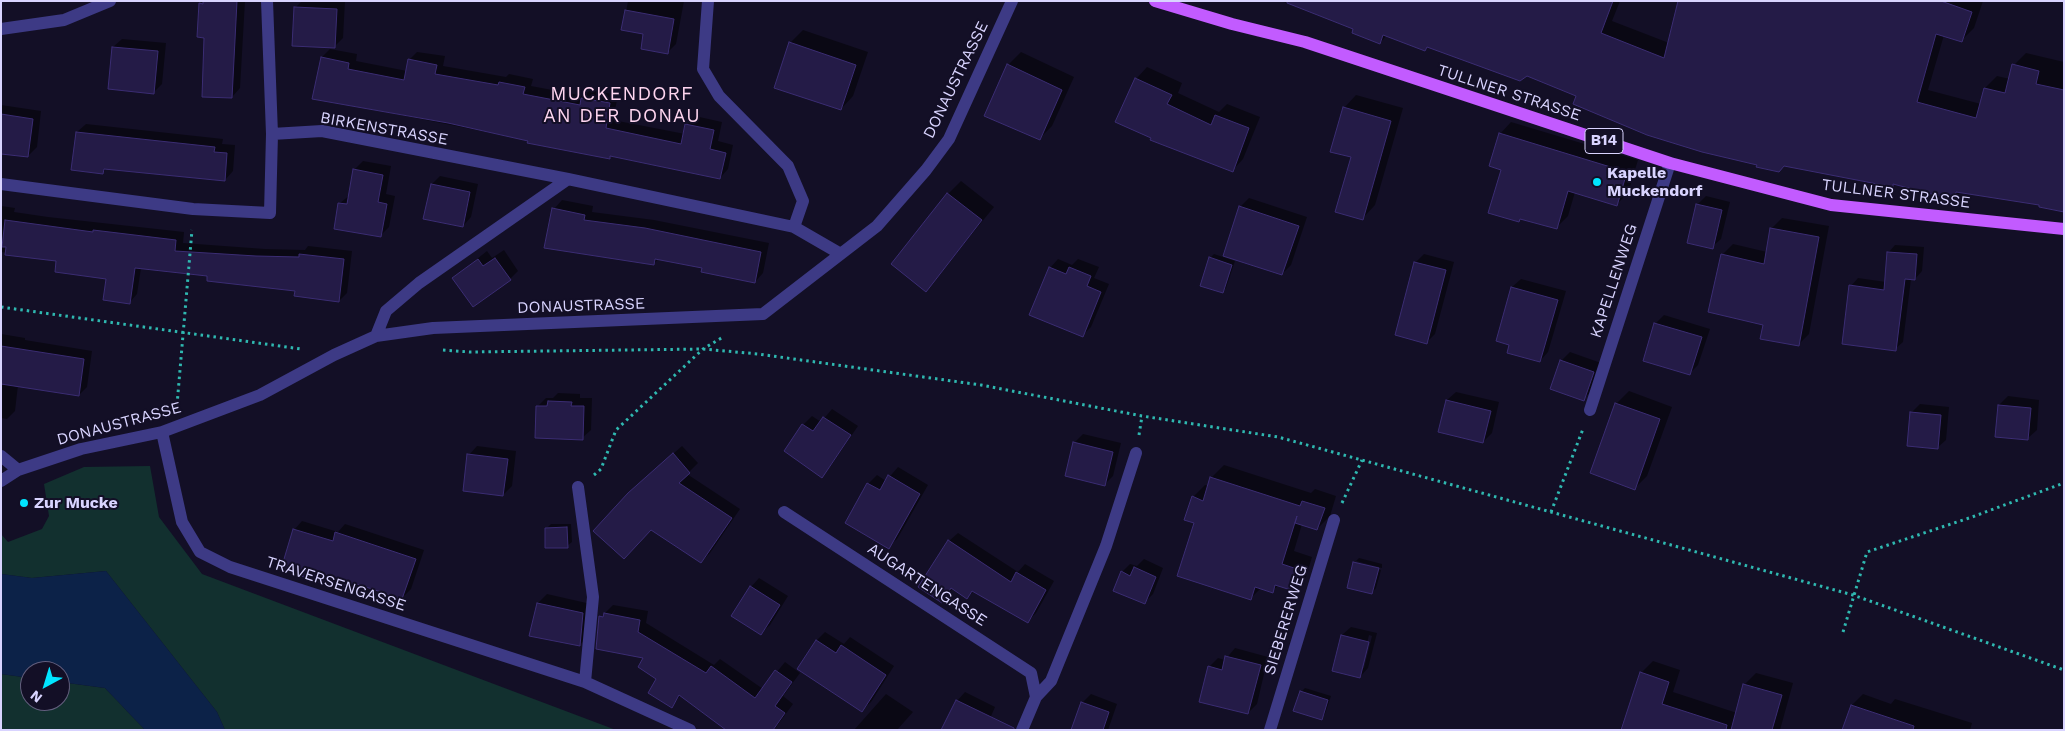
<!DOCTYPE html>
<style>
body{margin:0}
#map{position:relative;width:2065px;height:731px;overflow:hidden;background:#130f26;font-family:"Work Sans",sans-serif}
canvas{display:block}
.frame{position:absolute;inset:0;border:2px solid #d9d4ff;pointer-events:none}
.north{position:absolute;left:20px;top:661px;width:50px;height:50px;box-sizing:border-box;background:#130f26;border:1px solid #625e7d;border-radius:50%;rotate:219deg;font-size:14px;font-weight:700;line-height:20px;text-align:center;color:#d9d4ff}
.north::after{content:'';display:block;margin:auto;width:18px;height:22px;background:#00e5ff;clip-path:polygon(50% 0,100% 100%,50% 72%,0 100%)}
</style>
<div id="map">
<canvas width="2065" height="731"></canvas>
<div class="frame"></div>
<div class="north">N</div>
</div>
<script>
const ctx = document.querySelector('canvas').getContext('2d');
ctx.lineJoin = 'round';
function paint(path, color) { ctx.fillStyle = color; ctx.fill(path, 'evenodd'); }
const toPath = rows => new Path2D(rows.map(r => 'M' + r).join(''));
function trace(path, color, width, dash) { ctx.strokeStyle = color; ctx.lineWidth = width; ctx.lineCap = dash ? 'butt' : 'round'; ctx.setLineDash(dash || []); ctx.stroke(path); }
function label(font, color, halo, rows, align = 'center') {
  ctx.font = font + ' "Work Sans",sans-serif'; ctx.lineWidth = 4; ctx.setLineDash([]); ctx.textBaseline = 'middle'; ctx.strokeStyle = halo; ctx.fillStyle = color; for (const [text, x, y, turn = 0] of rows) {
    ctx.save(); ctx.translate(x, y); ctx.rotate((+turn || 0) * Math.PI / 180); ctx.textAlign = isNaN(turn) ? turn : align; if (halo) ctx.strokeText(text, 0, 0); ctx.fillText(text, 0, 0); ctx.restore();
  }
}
paint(toPath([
 [150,466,159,517,202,574,616,730,225,730,217,712,106,571,32,578,1,574,1,534,8,542,42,529,49,516,44,484,84,467],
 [1,674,30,678,30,701,60,701,60,682,105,688,145,730,1,730]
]), '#12302f');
paint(toPath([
 [106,571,217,712,225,730,145,730,105,688,60,682,60,671,30,671,30,678,1,674,1,574,32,578]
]), '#0c2248');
paint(toPath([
 [203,1,245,1,240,88,232,97,205,36,200,4],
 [302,1,345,1,343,38,335,46,295,8],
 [628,1,684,1,676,44,668,52,645,33,623,29],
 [1281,1,1620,1,1612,21,1669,43,1679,1,1983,1,1974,28,1962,40,1944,35,1928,90,1981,104,1985,88,1997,76,2010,79,2014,65,2026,53,2064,62,2064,211,2041,204,1961,192,1954,198,1895,183,1892,185,1785,165,1759,164,1526,75,1428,46,1424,50,1387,35,1380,43,1355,28],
 [803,30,868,52,853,96,841,109,790,43],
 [122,39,166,43,162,84,154,92,113,47],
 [330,49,357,54,356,61,407,71,409,60,417,52,445,56,443,66,506,77,509,74,533,79,531,86,584,96,590,90,618,95,613,120,685,134,687,125,695,116,722,122,718,141,733,145,728,169,720,178,314,98,322,57],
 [1021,52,1074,77,1052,126,1039,139,1008,65],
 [1147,67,1182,83,1178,93,1219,112,1227,104,1260,117,1243,159,1232,171,1136,79],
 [1356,95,1403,108,1375,205,1363,218,1344,108],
 [1,105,41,111,37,147,28,156,1,152],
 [1511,122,1638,160,1628,193,1617,204,1575,192,1568,216,1556,228,1522,218,1519,221,1502,169,1500,134],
 [86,124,223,139,222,144,235,145,233,171,225,180,107,168,103,173,77,132],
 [363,161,391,166,386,194,395,196,389,227,380,236,335,228,340,203,350,195,354,170],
 [440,176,478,184,471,217,463,226,432,184],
 [961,181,994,207,926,290,893,264,948,194],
 [1706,196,1730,202,1721,239,1712,247,1697,205],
 [1249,198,1307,217,1291,265,1282,274,1240,207],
 [562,200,593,206,592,212,654,220,769,243,763,273,755,282,703,267,659,258,654,264,554,209],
 [1,206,15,208,14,212,48,217,184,232,183,243,265,249,305,250,308,246,352,251,347,293,339,301,296,290,209,275,141,268,137,294,129,303,107,278,57,260,1,252],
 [1782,218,1829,226,1809,334,1798,345,1764,324,1722,255,1733,244,1767,252,1771,229],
 [1895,245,1924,247,1922,271,1915,279,1911,279,1903,342,1895,349,1851,286,1858,278,1886,282,1888,253],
 [504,250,518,271,510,279,453,278,487,251,492,258],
 [1214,254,1235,261,1226,288,1222,292,1210,258],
 [1424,254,1454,262,1435,334,1427,342,1397,334,1416,262],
 [1058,259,1072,265,1078,259,1099,267,1094,278,1109,284,1091,327,1083,335,1050,268],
 [1521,279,1566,291,1548,352,1540,361,1511,344,1497,340,1512,287],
 [1664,315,1710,329,1698,365,1689,374,1644,360,1656,323],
 [1,334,25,338,25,340,92,351,87,387,79,395,18,385,15,411,7,419,1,418],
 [1570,352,1601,363,1592,391,1583,399,1561,361],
 [1629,391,1672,407,1647,476,1635,488,1616,404],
 [1456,392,1499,402,1492,433,1483,442,1440,432,1447,400],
 [558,393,580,394,580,398,592,398,591,430,582,438,537,407,546,398,553,398],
 [2008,396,2039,400,2037,430,2028,438,1997,436,1999,405],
 [1920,404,1949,407,1946,440,1937,448,1911,413],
 [832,409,858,426,830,467,822,476,803,425,812,416,821,422],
 [1083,434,1121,443,1113,476,1105,484,1074,443],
 [477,446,516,451,512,486,503,495,469,455],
 [682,446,698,463,687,474,740,509,710,553,701,562,638,485],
 [1224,465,1311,493,1315,489,1336,496,1330,516,1317,529,1302,524,1294,551,1312,557,1306,577,1294,590,1279,585,1272,591,1261,588,1250,599,1195,522,1193,497,1205,485,1208,486,1211,478],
 [898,467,928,485,897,539,888,547,868,484,877,475,886,481],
 [302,521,338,532,345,524,424,550,411,589,402,598,362,584,354,593,294,530],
 [551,524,571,524,572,542,567,546,547,528],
 [958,533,1018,572,1025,564,1054,581,1036,613,1028,621,974,591,967,597,953,588,941,602,949,541],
 [1359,558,1382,564,1382,568,1356,561],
 [1144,559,1163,568,1153,594,1144,603,1122,572,1130,564,1137,566],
 [1356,561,1356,563,1381,570,1376,588,1372,593,1348,587],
 [759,578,788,596,770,625,761,633,751,587],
 [547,594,591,604,588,636,580,645,531,635,538,603],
 [613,605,648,611,646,623,714,665,720,659,763,689,785,662,800,673,783,696,793,704,774,730,746,730,681,695,672,706,645,657,601,617],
 [1351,627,1377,633,1368,668,1360,677,1333,670,1342,635],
 [1369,635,1372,636,1364,668,1361,668],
 [825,632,844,644,850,637,894,666,871,702,862,710,798,669,817,640],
 [1235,648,1268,657,1257,704,1248,713,1209,667,1218,658,1225,660],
 [1653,661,1680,670,1673,692,1737,713,1744,685,1756,673,1793,683,1780,730,1620,730,1641,673],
 [1305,688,1331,696,1325,714,1321,719,1301,692],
 [965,692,995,707,985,730,957,701],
 [886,694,913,712,897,730,854,730],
 [1091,694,1117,704,1108,730,1073,730,1082,703],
 [1863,694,1891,704,1895,699,1972,723,1970,730,1844,730,1852,705]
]), '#0007');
const building = toPath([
 [203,1,237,1,232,98,202,97,204,38,197,37,199,3,203,4,203,1],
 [1287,1,1613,1,1601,33,1664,58,1678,1,1941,1,1972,12,1962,42,1936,34,1917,102,1976,118,1984,88,2005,93,2012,64,2039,71,2036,84,2064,90,2064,212,2039,207,2039,205,1956,192,1954,200,1893,184,1893,187,1784,166,1779,172,1756,167,1757,165,1702,152,1647,135,1573,104,1576,96,1527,76,1520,81,1427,47,1425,51,1383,35,1380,44,1352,33,1353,29,1287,3,1287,1],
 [294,7,337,9,335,48,292,46,294,7],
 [625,10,674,19,668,54,641,49,643,34,621,30,625,10],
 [789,42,856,65,841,110,774,88,789,42],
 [112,47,158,51,154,94,108,89,112,47],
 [321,57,349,63,348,69,404,80,408,59,437,65,435,74,498,85,499,82,525,87,523,94,580,105,581,98,610,103,606,128,681,144,685,124,714,130,710,149,726,153,720,179,610,156,610,159,527,143,528,141,448,123,312,99,321,57],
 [1007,64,1062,90,1040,140,984,116,1007,64],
 [1135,78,1172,95,1167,104,1211,125,1215,115,1249,128,1233,172,1150,140,1151,138,1115,122,1135,78],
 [1343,107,1391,121,1363,220,1335,212,1351,157,1330,152,1343,107],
 [1,114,33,119,28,157,1,154,1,114],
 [76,132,215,147,214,152,227,153,225,181,104,169,103,174,71,170,76,132],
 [1499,133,1627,172,1617,206,1568,191,1557,229,1520,219,1519,222,1488,213,1501,170,1489,166,1499,133],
 [353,169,383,175,378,202,387,204,381,237,334,229,338,203,347,204,353,169],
 [431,184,470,192,463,227,423,219,431,184],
 [947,193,982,220,926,292,891,264,947,193],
 [1696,204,1722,210,1713,249,1687,243,1696,204],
 [1239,206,1299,226,1282,275,1223,256,1239,206],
 [552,208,585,215,584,220,645,228,761,252,755,283,701,272,702,268,655,259,654,265,544,248,552,208],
 [5,220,93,232,93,230,176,240,175,251,256,256,299,257,299,254,344,259,339,302,294,296,295,291,207,281,207,276,135,268,130,304,103,300,106,279,55,272,56,261,5,255,6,247,2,247,5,220],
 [1770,228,1819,237,1799,346,1760,339,1763,325,1708,312,1721,254,1764,264,1770,228],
 [1887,252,1917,254,1915,280,1905,279,1896,351,1842,344,1849,285,1884,290,1887,252],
 [1209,257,1232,265,1223,293,1200,286,1209,257],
 [495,258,511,280,473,307,452,278,478,259,483,266,495,258],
 [1414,262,1446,270,1427,344,1395,335,1414,262],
 [1049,267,1066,274,1069,267,1091,276,1087,286,1101,292,1083,337,1029,315,1049,267],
 [1511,287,1558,300,1540,362,1507,353,1509,345,1496,341,1511,287],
 [1654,323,1702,337,1690,375,1643,361,1654,323],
 [1,346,84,359,79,396,1,384,1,346],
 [1560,360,1594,372,1584,401,1550,389,1560,360],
 [1446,400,1491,411,1483,443,1438,432,1446,400],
 [548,401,572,402,571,406,584,406,583,440,535,438,536,406,547,406,548,401],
 [1615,403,1660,419,1635,490,1590,473,1615,403],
 [1998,405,2031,408,2028,440,1995,437,1998,405],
 [1910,412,1941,415,1938,449,1907,446,1910,412],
 [823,417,851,435,822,478,784,451,802,424,813,431,823,417],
 [1073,442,1113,452,1105,486,1065,476,1073,442],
 [673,453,690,473,679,483,732,518,701,563,651,530,624,559,593,531,628,493,673,453],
 [467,454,508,459,503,496,463,491,467,454],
 [888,475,920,494,889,549,845,523,867,483,880,490,888,475],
 [1210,477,1300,506,1302,501,1325,508,1317,530,1295,523,1297,516,1282,564,1300,570,1294,591,1275,585,1273,593,1255,587,1251,600,1177,576,1194,523,1184,520,1192,496,1203,501,1210,477],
 [567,527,568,548,545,548,545,528,567,527],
 [293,529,333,541,335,532,416,559,402,599,357,584,354,594,281,569,293,529],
 [948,540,1011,582,1016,572,1046,590,1028,623,972,591,967,599,951,588,942,603,918,587,948,540],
 [1353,562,1379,568,1372,594,1347,588,1353,562],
 [1134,567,1156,577,1145,604,1113,591,1121,571,1130,576,1134,567],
 [750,586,780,605,761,635,731,616,750,586],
 [537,603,583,613,580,646,529,636,537,603],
 [604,613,640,620,638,632,706,673,711,666,755,698,775,670,792,682,775,706,785,713,773,730,726,730,679,695,672,708,648,693,656,679,638,667,643,658,596,649,599,616,603,617,604,613],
 [1341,635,1369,642,1360,678,1332,671,1341,635],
 [816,640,836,653,841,645,886,675,862,712,797,669,816,640],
 [1225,656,1261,665,1248,714,1199,702,1208,666,1222,670,1225,656],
 [1640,672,1669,682,1662,704,1727,725,1726,730,1621,730,1640,672],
 [1743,684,1782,695,1772,730,1731,730,1743,684],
 [1300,691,1328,700,1322,720,1293,711,1300,691],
 [956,700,1014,728,1014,730,941,730,956,700],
 [1081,702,1109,712,1103,730,1071,730,1081,702],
 [1851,705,1914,726,1913,730,1842,730,1851,705]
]);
paint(building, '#241b47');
trace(building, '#3b2d73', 1);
trace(toPath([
 [1,307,301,349],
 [443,350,470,352,703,349,758,354,981,385,1142,416,1278,437,1853,595,2064,670],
 [177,405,192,230],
 [1139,435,1142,416],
 [594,475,601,469,616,430,703,349,723,337],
 [1342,503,1362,460],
 [1551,512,1583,429],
 [1843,632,1867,552,1972,517,2064,483]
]), '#2fb8b0', 3, [2.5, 4]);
trace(toPath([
 [267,1,272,134],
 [708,1,703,69,719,96,788,166,803,201,794,227],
 [1,29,64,20,110,1],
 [1,184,193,209,270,213,272,134,322,131,568,179,794,227,839,253],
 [376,336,386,311,419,283,568,179],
 [1590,410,1670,163],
 [162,432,182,522,200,552,230,567,585,682,690,730],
 [1,456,18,470],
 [1,481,18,470,81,449,162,432,260,395,334,355,376,336,433,328,763,314,877,226,926,170,949,139,1012,1],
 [578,487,593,597,585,682],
 [784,512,1031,673,1036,697,1022,730],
 [1036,697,1051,681,1106,546,1136,453],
 [1270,730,1334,520]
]), '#3d3a85', 12);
trace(toPath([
 [1155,1,1232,24,1305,42,1670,163,1831,205,2064,229]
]), '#c25bff', 12);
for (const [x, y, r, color] of [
 [1597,182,5,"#00e5ff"],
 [24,503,5,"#00e5ff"]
]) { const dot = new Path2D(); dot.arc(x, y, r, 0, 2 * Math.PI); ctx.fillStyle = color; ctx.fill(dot); trace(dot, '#130f26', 2); }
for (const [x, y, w] of [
 [1604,141,38]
]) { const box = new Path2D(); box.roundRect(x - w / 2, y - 12.5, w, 25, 4); ctx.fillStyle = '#130f26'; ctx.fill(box); trace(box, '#d9d4ff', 1); }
label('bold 15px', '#d9d4ff', null, [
 ["B14",1604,141]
]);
label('16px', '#d9d4ff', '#130f26', [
 ["DONAUSTRASSE",956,80,-64],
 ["TULLNER STRASSE",1509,93,18],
 ["BIRKENSTRASSE",384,129,10],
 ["TULLNER STRASSE",1896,194,7],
 ["KAPELLENWEG",1614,281,-72],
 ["DONAUSTRASSE",581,306,-2],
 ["DONAUSTRASSE",119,424,-15],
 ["TRAVERSENGASSE",336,584,18],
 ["AUGARTENGASSE",927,585,33],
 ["SIEBERERWEG",1286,620,-73]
]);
label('bold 16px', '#d9d4ff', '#130f26', [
 ["Kapelle",1607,173],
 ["Muckendorf",1607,191],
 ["Zur Mucke",34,503]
], 'left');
ctx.letterSpacing = '1px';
label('19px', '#ffd6f0', '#130f26', [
 ["MUCKENDORF",622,94],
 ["AN DER DONAU",622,116]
]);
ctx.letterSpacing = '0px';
</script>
